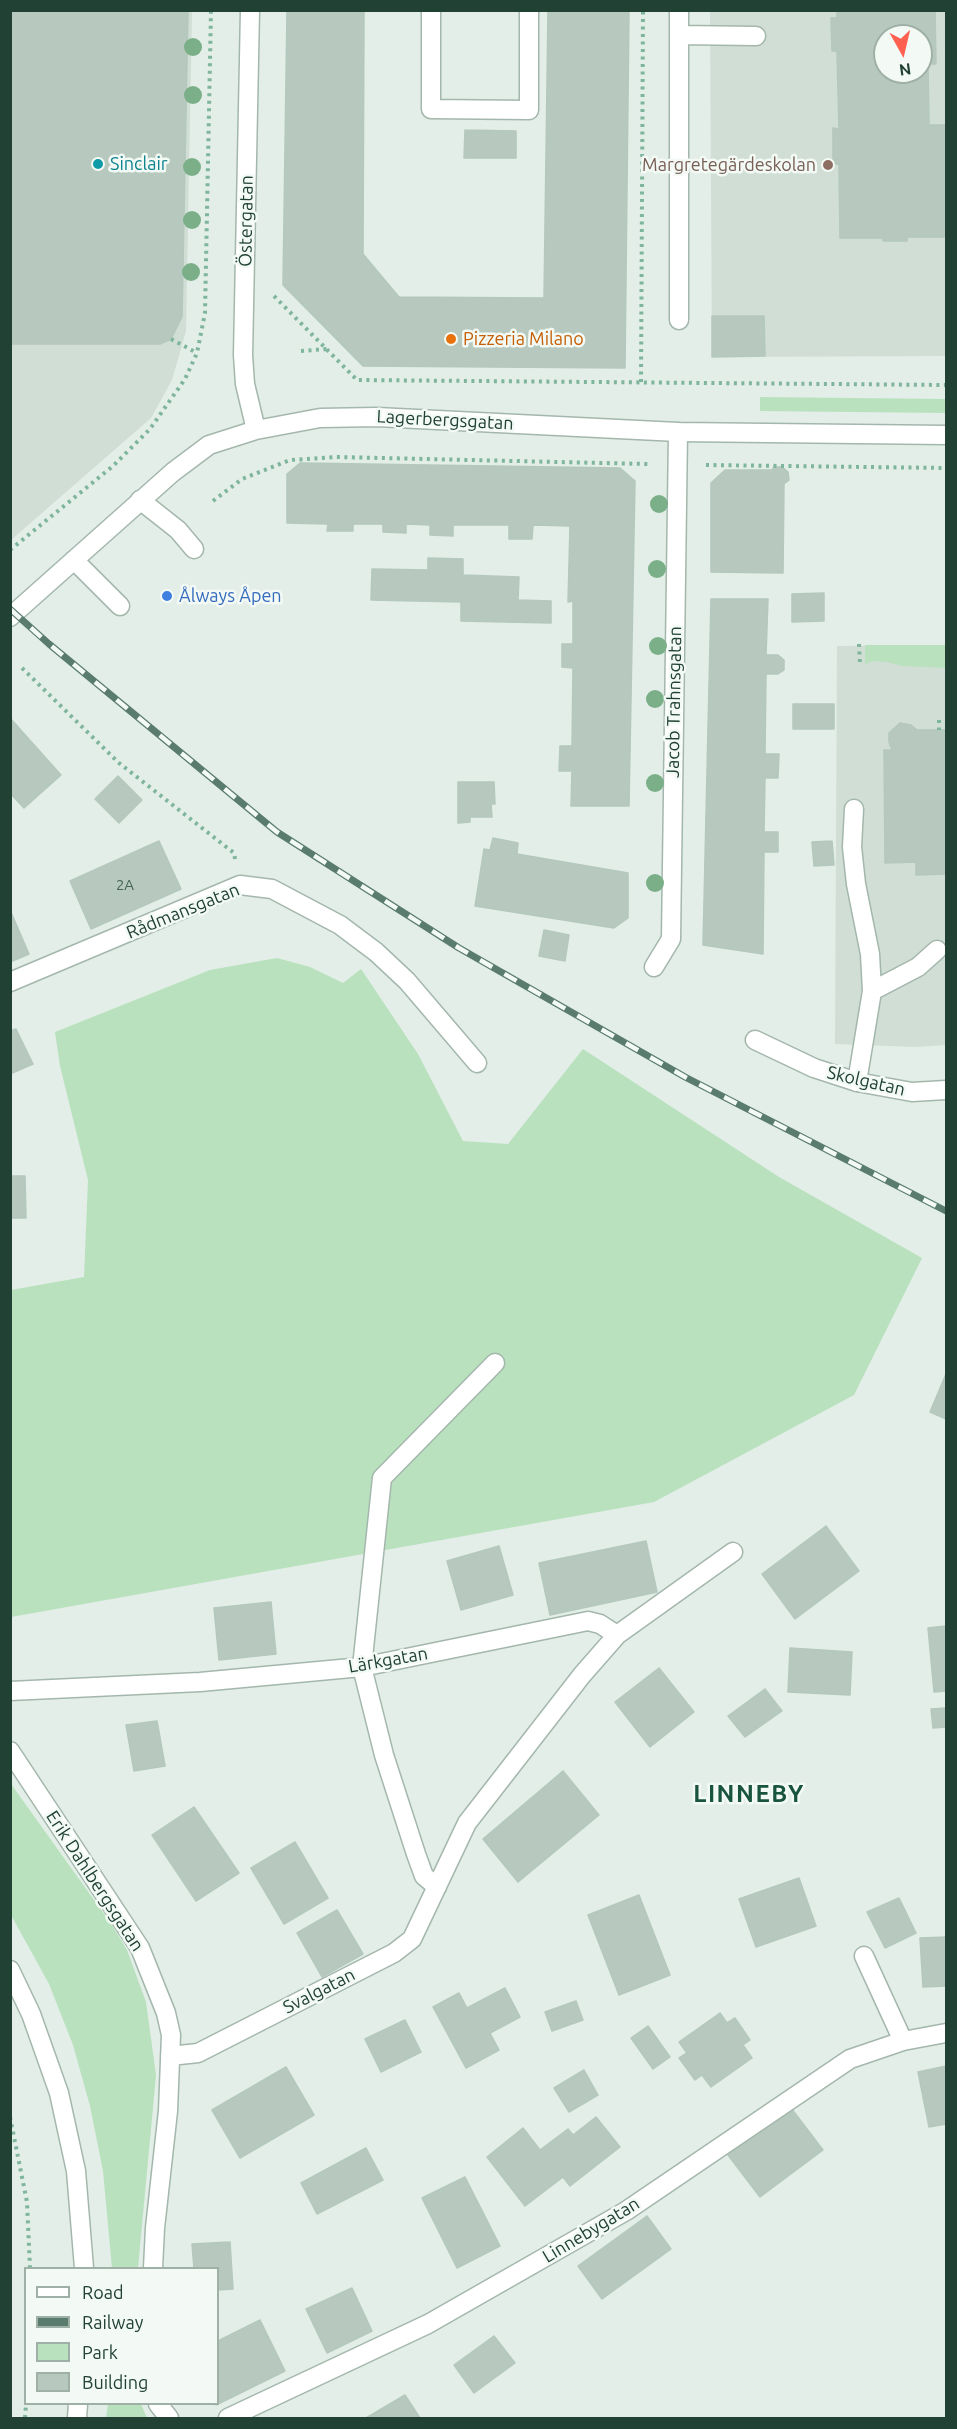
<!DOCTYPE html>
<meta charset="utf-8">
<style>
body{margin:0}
#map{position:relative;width:957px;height:2429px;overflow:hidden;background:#e2eee7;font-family:Ubuntu,sans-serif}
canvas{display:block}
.frame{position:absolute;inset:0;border:12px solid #204133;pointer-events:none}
.legend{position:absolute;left:24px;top:2267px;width:195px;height:138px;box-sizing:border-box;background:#f3faf5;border:2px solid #9fb0a7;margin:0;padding:8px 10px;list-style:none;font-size:18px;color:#204133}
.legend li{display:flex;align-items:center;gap:12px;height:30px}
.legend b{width:30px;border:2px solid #9fb0a7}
.north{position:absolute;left:873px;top:24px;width:60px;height:60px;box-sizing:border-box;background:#f3faf5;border:2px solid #9fb0a7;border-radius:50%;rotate:172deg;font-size:16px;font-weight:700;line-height:24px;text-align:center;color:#204133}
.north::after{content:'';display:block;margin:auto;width:21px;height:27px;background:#ff604f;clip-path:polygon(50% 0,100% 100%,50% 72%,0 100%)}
</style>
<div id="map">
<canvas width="957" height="2429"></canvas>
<div class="frame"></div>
<ul class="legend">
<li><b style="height:8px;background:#fff"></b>Road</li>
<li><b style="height:8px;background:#5a7c6e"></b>Railway</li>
<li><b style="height:16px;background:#b9e1be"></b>Park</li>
<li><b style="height:16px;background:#b7c9bf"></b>Building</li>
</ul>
<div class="north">N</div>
</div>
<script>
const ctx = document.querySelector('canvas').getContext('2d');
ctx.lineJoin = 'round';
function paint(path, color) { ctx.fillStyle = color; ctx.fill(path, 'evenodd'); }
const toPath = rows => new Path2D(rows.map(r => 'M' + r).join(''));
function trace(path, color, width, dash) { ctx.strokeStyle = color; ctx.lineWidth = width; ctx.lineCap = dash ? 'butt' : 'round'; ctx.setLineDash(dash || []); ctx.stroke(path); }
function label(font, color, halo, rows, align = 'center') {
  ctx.font = font + ' Ubuntu,sans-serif'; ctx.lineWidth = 5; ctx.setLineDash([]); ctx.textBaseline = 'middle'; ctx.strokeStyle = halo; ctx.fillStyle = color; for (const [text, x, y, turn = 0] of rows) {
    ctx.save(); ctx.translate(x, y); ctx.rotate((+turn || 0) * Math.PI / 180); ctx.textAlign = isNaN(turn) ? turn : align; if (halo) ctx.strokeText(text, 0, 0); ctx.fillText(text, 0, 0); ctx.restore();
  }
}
paint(toPath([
 [11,11,192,11,186,331,172,380,151,418,11,540],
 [710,11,946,11,946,356,712,357],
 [885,36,921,36,921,72,885,72],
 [946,645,946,1045,917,1047,835,1044,837,646]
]), '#d0ded5');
paint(toPath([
 [760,397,946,399,946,413,760,411],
 [865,645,946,645,946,668,902,666,887,662,873,661,865,664],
 [277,958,310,967,343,983,361,969,418,1054,463,1141,508,1144,583,1049,779,1177,922,1258,854,1395,654,1502,11,1617,11,1290,84,1277,88,1180,60,1066,55,1032,210,970],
 [11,1784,112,1925,127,1950,146,2002,156,2075,138,2268,112,2268,103,2171,90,2106,73,2045,49,1984,11,1915],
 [108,2404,141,2404,147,2418,106,2418]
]), '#b9e1be');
const building = toPath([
 [10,10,188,10,182,317,171,339,160,344,10,344,10,10],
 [287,10,364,10,363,254,399,297,544,298,548,10,629,10,625,368,363,366,283,285,287,10],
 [837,10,935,10,936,64,928,64,929,125,946,125,946,237,907,237,907,241,883,241,883,238,840,238,839,164,833,164,833,128,839,129,837,51,832,51,831,18,837,18,837,10],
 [885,36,921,36,921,72,885,72,885,36],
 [465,130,516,131,516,158,464,158,465,130],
 [712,316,764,316,765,356,712,357,712,316],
 [300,463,620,468,635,481,629,806,571,806,572,771,559,771,560,746,572,746,573,668,562,667,562,644,573,644,573,601,568,602,570,526,533,525,532,539,509,539,509,525,453,525,453,536,430,535,430,525,406,524,406,533,383,532,383,524,353,524,353,531,327,531,328,524,287,523,287,474,300,463],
 [774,467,782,467,788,472,789,480,784,484,783,573,711,572,711,483,725,470,772,470,774,467],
 [428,558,463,559,463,575,519,577,518,600,551,601,551,623,461,621,461,602,371,600,372,569,428,570,428,558],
 [824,593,824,621,792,622,792,594,824,593],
 [711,599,768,599,766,655,778,655,784,660,784,670,778,674,766,674,765,754,779,754,778,778,765,778,764,832,778,832,778,852,764,852,763,954,703,945,711,599],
 [793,704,834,704,834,729,793,729,793,704],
 [10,718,61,775,24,808,10,793,10,718],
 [900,723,911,725,917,730,946,730,946,874,916,875,916,862,885,863,884,750,892,750,889,742,889,733,900,723],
 [118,776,142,800,119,823,95,799,118,776],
 [458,782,494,782,495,804,491,804,492,817,470,817,470,822,458,823,458,782],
 [493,838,518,843,517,854,628,873,628,918,614,928,475,906,484,849,490,850,493,838],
 [159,841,181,889,91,929,70,881,159,841],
 [832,841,834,865,814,866,812,842,832,841],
 [10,910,29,954,10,962,10,910],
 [544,930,569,935,565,961,539,956,544,930],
 [16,1029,33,1064,10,1074,10,1031,16,1029],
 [10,1176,25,1176,26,1218,10,1218,10,1176],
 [946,1374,946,1419,930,1412,946,1374],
 [826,1526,859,1571,795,1619,762,1574,826,1526],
 [646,1541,657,1592,550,1615,539,1563,646,1541],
 [499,1546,513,1595,461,1610,447,1561,499,1546],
 [271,1602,276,1654,219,1660,214,1608,271,1602],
 [946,1626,946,1691,934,1692,928,1628,946,1626],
 [790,1648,852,1652,850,1695,788,1692,790,1648],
 [659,1668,694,1712,650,1747,615,1702,659,1668],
 [765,1689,782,1711,745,1737,728,1716,765,1689],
 [946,1708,946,1727,933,1728,931,1709,946,1708],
 [157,1721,165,1766,134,1771,126,1725,157,1721],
 [563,1771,599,1815,518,1882,483,1839,563,1771],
 [194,1807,239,1873,196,1901,152,1835,194,1807],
 [295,1842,328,1898,284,1924,251,1868,295,1842],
 [799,1878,816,1926,756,1947,739,1899,799,1878],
 [639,1895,670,1975,619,1995,588,1915,639,1895],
 [899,1898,916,1933,885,1948,867,1912,899,1898],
 [337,1910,363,1954,322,1977,297,1933,337,1910],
 [946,1937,946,1986,923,1987,920,1938,946,1937],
 [505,1988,520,2017,490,2033,499,2050,466,2068,433,2007,459,1993,467,2008,505,1988],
 [576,2001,583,2020,552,2031,545,2012,576,2001],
 [720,2013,727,2023,735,2018,750,2040,743,2045,752,2058,711,2087,702,2075,695,2080,679,2058,687,2053,679,2042,720,2013],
 [405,2020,421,2052,381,2072,365,2039,405,2020],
 [648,2026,670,2057,653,2069,631,2038,648,2026],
 [946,2066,946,2124,929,2127,918,2072,946,2066],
 [286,2067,314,2115,240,2158,212,2110,286,2067],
 [584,2070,598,2095,569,2112,554,2088,584,2070],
 [791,2108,823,2150,760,2197,728,2155,791,2108],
 [596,2117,620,2147,570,2186,563,2177,525,2206,487,2157,523,2128,540,2150,568,2129,573,2135,596,2117],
 [366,2148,383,2180,317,2214,301,2183,366,2148],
 [465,2177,500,2246,457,2268,422,2198,465,2177],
 [647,2216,671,2249,602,2299,578,2266,647,2216],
 [230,2242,233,2289,218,2290,218,2268,194,2268,192,2244,230,2242],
 [352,2288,372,2331,327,2353,306,2309,352,2288],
 [260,2320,285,2371,216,2405,218,2341,260,2320],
 [494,2336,515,2363,474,2393,454,2365,494,2336],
 [405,2395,420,2418,366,2418,405,2395]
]);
paint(building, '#b7c9bf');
trace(building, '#b4c8bd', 1.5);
const service = toPath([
 [431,10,431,109,529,110,529,10],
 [679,10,679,320],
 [679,35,756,36],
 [140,500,178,530,194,549],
 [74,560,120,606],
 [854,809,852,847,856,884,870,954,872,991,857,1082],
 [872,991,918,967,937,950]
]);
const minor = toPath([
 [654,967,671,939,678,432],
 [10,982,240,885,272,889,340,925,376,952,407,981,477,1063],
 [755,1040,814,1068,857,1082,912,1092,946,1090],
 [10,1691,200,1682,362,1667,588,1621,600,1624,617,1635,733,1552],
 [10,1751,140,1948,166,2013,171,2035,168,2111,155,2228,153,2268],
 [437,1887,424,1876,416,1854,384,1755,362,1667,382,1478,495,1363],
 [864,1956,903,2041],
 [170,2056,198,2053,394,1953,412,1939,467,1823,582,1675,617,1635],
 [158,2404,169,2418],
 [228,2418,428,2324,626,2211,850,2059,903,2041,946,2033]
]);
const tertiary = toPath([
 [250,10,243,355,245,384,256,430],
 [10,617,173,472,209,445,256,430,320,418,377,417,678,432,946,435],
 [10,1970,31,2014,59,2093,76,2171,84,2268],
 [77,2418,78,2404]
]);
trace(service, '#a4b7ad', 21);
trace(minor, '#a4b7ad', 21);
trace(tertiary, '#a4b7ad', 21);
trace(toPath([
 [274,296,357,380,946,385],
 [171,339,197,353],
 [301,351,327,349],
 [641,382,643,10],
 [706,465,946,468],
 [213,501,242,479,290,460,336,457,648,464],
 [10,550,113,466,150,429,185,379,197,353,205,313,211,10],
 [859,644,860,664],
 [22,668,119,763,234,853,235,859],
 [939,720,939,730],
 [10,2117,27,2202,30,2268],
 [25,2418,26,2404]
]), '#7fb59c', 4, [3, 4.5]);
trace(service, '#fff', 18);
trace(minor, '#fff', 18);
trace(tertiary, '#fff', 18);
const rail = toPath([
 [10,609,49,644,277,832,459,948,685,1077,946,1211]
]);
trace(rail, '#5a7c6e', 7);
trace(rail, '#f3faf5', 4.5, [14]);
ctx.fillStyle = '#7baf88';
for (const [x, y] of [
 [193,47],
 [193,95],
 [192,167],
 [192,220],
 [191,272],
 [659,504],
 [657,569],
 [658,646],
 [655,699],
 [655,783],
 [655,883]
]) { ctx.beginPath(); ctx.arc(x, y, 9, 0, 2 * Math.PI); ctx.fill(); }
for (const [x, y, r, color] of [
 [98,164,6,"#0f9aa8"],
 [828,165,6,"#8d6e63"],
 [451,339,6,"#e8710a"],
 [167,596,6,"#3f7fe0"]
]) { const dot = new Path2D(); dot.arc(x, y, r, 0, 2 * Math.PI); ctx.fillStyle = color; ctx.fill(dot); trace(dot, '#f3faf5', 2); }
label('15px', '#466356', null, [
 ["2A",125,885]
]);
label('18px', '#0d838f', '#f3faf5', [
 ["Sinclair",110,164]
], 'left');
label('18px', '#785e54', '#f3faf5', [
 ["Margretegärdeskolan",816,165]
], 'right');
label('18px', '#204133', '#f3faf5', [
 ["Östergatan",246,221,-89],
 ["Lagerbergsgatan",445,420,3],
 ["Jacob Trahnsgatan",674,702,-89],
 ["Rådmansgatan",183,911,-22],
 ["Skolgatan",866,1081,13],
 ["Lärkgatan",388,1660,-10],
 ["Erik Dahlbergsgatan",95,1881,57],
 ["Svalgatan",319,1991,-27],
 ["Linnebygatan",591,2230,-31]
]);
label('18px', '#c56008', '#f3faf5', [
 ["Pizzeria Milano",463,339]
], 'left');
label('18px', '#366cbe', '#f3faf5', [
 ["Ålways Åpen",179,596]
], 'left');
ctx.letterSpacing = '1.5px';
label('bold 24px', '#19553e', '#f3faf5', [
 ["LINNEBY",749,1794]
]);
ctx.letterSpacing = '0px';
</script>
